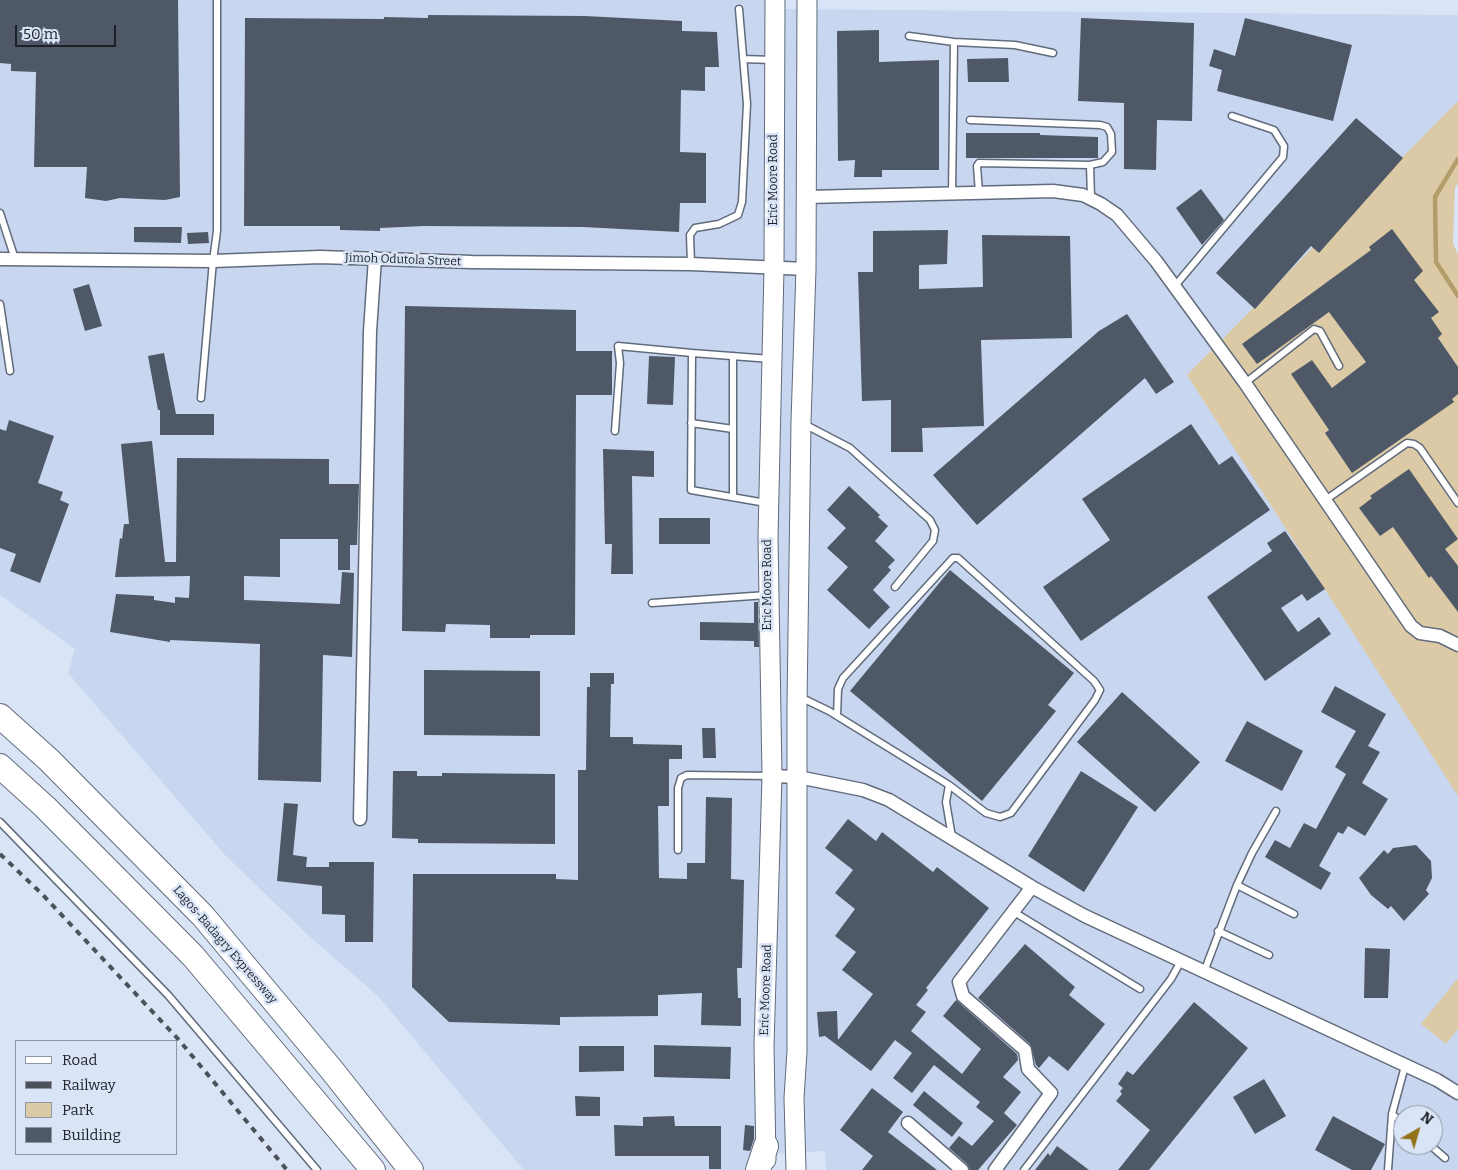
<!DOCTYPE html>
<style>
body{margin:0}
#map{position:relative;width:1458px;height:1170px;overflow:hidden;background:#d9e4f6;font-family:Bitter,serif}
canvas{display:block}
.legend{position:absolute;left:15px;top:1040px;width:162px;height:115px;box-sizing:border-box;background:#d9e4f6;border:1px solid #8e96a3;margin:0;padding:6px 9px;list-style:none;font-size:15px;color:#1d2127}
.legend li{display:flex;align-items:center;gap:10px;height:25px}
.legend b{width:25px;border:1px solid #8e96a3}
.north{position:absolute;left:1393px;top:1105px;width:50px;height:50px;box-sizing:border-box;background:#d9e4f6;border:1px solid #8e96a3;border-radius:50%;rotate:38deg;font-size:14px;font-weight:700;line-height:20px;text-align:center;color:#1d2127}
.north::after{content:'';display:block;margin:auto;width:18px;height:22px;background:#927118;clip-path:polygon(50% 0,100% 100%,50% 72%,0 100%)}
.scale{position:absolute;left:15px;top:25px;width:101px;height:22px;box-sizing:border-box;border:2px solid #1d2127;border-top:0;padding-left:6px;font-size:15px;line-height:18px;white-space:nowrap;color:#1d2127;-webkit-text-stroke:4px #d9e4f6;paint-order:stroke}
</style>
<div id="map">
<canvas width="1458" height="1170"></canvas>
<ul class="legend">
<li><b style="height:6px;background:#fff"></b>Road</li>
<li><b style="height:6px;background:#4c515a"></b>Railway</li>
<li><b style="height:14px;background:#dbcaa5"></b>Park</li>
<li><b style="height:14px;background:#4e5867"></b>Building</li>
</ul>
<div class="north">N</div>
<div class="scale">50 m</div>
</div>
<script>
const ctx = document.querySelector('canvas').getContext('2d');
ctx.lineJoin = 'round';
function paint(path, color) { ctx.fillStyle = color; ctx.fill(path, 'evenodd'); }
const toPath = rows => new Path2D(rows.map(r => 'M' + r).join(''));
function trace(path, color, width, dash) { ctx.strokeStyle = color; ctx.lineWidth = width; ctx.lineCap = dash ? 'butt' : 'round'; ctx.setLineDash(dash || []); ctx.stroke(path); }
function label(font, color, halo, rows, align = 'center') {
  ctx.font = font + ' Bitter,serif'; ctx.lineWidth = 5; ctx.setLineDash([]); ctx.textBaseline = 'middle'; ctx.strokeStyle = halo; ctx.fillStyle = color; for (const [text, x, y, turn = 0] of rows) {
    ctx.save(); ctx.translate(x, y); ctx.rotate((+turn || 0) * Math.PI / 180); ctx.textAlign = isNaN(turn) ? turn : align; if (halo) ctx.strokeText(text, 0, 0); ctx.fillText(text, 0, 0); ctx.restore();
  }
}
paint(toPath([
 [0,0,779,0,779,9,1458,15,1458,174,1444,197,1458,345,1458,1170,826,1170,825,1151,752,1155,746,1170,524,1170,378,996,308,935,225,855,68,673,75,649,0,595],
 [1403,1115,1433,1115,1433,1145,1403,1145]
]), '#c8d7ef');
paint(toPath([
 [1458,101,1458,184,1455,187,1453,243,1458,255,1458,796,1187,375],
 [1458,978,1458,1029,1446,1044,1421,1024]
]), '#dbcaa5');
trace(toPath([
 [1458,159,1435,197,1436,262,1458,296]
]), '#b39d6b', 4.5);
paint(toPath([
 [0,0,178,0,180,197,165,200,120,198,106,201,85,198,87,167,34,167,36,72,11,71,11,64,0,63],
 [428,15,585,16,682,21,682,31,717,32,719,67,705,67,705,91,681,90,680,152,706,153,706,203,680,203,679,232,583,227,424,226,380,228,380,231,340,230,340,226,244,226,245,18,384,19,384,17,428,18],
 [1081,18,1194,23,1192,121,1157,120,1156,170,1124,169,1124,103,1078,101],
 [1245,18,1352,45,1333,121,1217,91,1222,70,1209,66,1214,49,1235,56],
 [879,30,879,62,939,60,939,170,882,170,882,177,854,177,855,160,838,161,837,31],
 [1008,58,1009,82,968,82,967,59],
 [1356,118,1403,158,1319,253,1311,246,1255,309,1216,273],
 [966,133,1040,133,1040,135,1098,137,1098,158,966,158],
 [1201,189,1224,220,1202,245,1176,208],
 [134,227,182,227,181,243,134,242],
 [1392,229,1423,271,1414,280,1439,312,1431,318,1442,334,1438,338,1458,367,1458,394,1452,399,1454,402,1352,473,1325,433,1329,430,1291,374,1312,360,1332,388,1366,362,1329,312,1257,364,1242,344,1371,250,1369,247],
 [948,230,947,264,919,265,919,289,983,287,982,235,1070,236,1072,338,981,340,984,426,922,428,923,452,891,452,891,400,862,401,858,272,873,272,873,231],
 [208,232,209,243,188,244,187,233],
 [89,284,102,326,85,331,73,289],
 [405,306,576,310,576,351,612,351,612,395,576,395,575,635,530,635,530,638,490,638,490,625,446,624,445,632,402,631],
 [1127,314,1174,382,1156,394,1145,378,977,525,933,475,1099,331],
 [164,353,176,414,214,414,214,435,160,435,160,410,158,410,148,356],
 [649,356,675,357,673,405,647,404],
 [9,420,54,436,38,483,63,492,60,500,69,504,40,583,10,571,16,554,0,548,0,429,6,431],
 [1191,424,1219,465,1232,456,1270,510,1081,641,1043,587,1110,540,1082,499],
 [152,441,165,562,176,562,177,458,329,459,329,484,359,484,357,545,350,545,350,570,338,570,338,539,280,539,280,577,244,576,244,600,340,604,342,572,354,573,352,657,323,655,321,782,258,780,260,644,170,640,170,642,110,632,116,594,154,596,154,600,175,603,175,597,189,598,190,576,115,577,120,538,122,539,124,524,129,524,121,444],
 [603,449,654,451,654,477,632,476,633,574,611,574,612,544,605,544],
 [1409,469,1458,539,1445,549,1458,566,1458,612,1431,576,1429,578,1393,527,1380,536,1359,508,1372,498,1370,496],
 [849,486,880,515,878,517,888,526,875,541,895,560,888,567,891,570,873,590,890,607,869,629,827,590,848,567,827,548,846,528,827,510],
 [659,518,710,518,710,544,659,544],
 [1285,531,1325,589,1307,601,1302,594,1281,608,1298,632,1319,617,1331,634,1265,681,1207,597,1272,551,1267,543],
 [950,570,1074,673,1048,705,1056,711,982,801,850,691],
 [754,602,758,602,759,647,754,647,754,641,700,640,700,622,754,623],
 [424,670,540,671,540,736,424,735],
 [590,673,614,673,614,684,611,684,610,737,633,737,633,744,682,745,682,759,669,759,669,806,658,806,659,878,687,879,687,863,705,863,706,797,732,798,731,879,744,880,742,968,737,968,738,998,741,998,741,1026,701,1025,702,993,658,995,658,1016,560,1017,560,1025,449,1022,412,987,413,874,556,874,556,879,578,880,578,770,586,770,587,687,590,687],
 [1335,686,1386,714,1368,746,1380,752,1362,783,1388,799,1365,836,1348,826,1343,834,1338,832,1319,866,1331,873,1321,890,1265,857,1275,840,1290,848,1304,823,1316,829,1346,774,1335,767,1356,731,1321,712],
 [1122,692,1200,762,1155,812,1077,742],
 [1247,721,1303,751,1282,791,1225,761],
 [702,728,715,728,716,758,703,758],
 [393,771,417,771,417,776,442,776,442,773,555,774,555,844,418,843,418,839,392,838],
 [1081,771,1138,807,1084,892,1028,856],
 [284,803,298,804,293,855,307,857,306,867,329,867,329,862,374,862,373,942,345,942,345,915,322,914,322,886,277,881],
 [848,819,876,841,882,832,933,872,937,867,989,908,926,988,928,990,916,1005,926,1012,911,1031,962,1074,981,1049,943,1016,956,1000,1017,1054,1018,1060,1003,1077,1021,1092,1004,1113,1017,1125,978,1170,970,1170,967,1164,949,1148,959,1136,972,1146,994,1121,976,1107,980,1102,934,1065,912,1093,893,1078,912,1053,895,1040,871,1071,825,1036,819,1037,817,1012,837,1011,838,1040,873,994,842,970,856,952,835,936,855,909,835,893,853,870,825,848],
 [1416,845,1431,861,1432,878,1426,890,1429,894,1404,921,1391,906,1388,909,1371,895,1359,878,1384,850,1388,854,1393,848],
 [1025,944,1075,987,1069,995,1105,1024,1068,1071,1049,1056,1039,1068,1036,1065,1030,1044,978,998],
 [1365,948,1390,949,1388,998,1364,998],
 [1194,1002,1248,1048,1149,1170,1118,1170,1150,1130,1116,1101,1122,1094,1120,1091,1123,1088,1118,1084,1127,1071,1133,1075],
 [654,1045,731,1047,730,1079,654,1077],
 [579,1046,624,1046,624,1071,579,1072],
 [1264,1079,1286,1116,1255,1134,1233,1097],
 [872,1088,903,1112,888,1132,937,1170,862,1170,873,1156,840,1130],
 [924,1091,963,1123,952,1137,913,1105],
 [575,1096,600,1097,600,1116,576,1116],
 [674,1116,675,1126,721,1126,721,1169,709,1169,709,1156,615,1156,614,1125,643,1126,643,1117],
 [1333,1116,1385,1144,1371,1170,1352,1170,1315,1150],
 [745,1125,754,1126,754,1139,750,1151,743,1150],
 [1057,1146,1089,1170,1035,1170,1048,1153,1050,1156]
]), '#4e5867');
const lane = toPath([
 [909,36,954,42],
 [743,59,772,60],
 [970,120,1100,125,1107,127,1111,134,1112,152,1103,162,1090,165,979,163,977,166,979,193],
 [1090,165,1091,198],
 [952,194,954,42,1015,45,1053,53],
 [0,213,15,259],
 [691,264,690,235,695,228,719,224,738,215,742,202,747,104,739,9],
 [1174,287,1283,157,1284,146,1274,130,1232,116],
 [0,304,10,371],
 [733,356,733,497],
 [1245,383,1314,329,1320,331,1339,366],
 [201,398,213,261,217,231,217,0],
 [691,423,733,429],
 [804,424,850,448,930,520,935,530,933,541,895,587],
 [615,431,620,363,618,346,692,353],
 [1324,501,1407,443,1414,444,1420,448,1458,503],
 [766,503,691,490,692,353,771,359],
 [652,603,767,595],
 [800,697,829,711,949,785,986,813,1000,817,1011,813,1095,700,1100,690,1094,681,958,558,953,558,843,678,838,689,837,716],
 [949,785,946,802,952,837],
 [0,822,168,995,317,1170],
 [678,850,678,788,681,778,687,775,771,776],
 [1237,885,1294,914],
 [1014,912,1140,989],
 [1218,931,1269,955],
 [1204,972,1237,885,1252,853,1276,811],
 [1392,1114,1403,1123],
 [1430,1145,1445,1158],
 [1024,1170,1171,979,1181,961],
 [1388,1170,1392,1114,1405,1066]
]);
const street = toPath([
 [807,197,1053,191,1083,195,1101,204,1117,215,1156,261,1245,383,1411,626,1420,633,1440,636,1458,645],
 [0,259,213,261,320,257,472,262,691,264,806,269],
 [772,776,798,777,863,790,889,800,1032,887,1085,916,1437,1080,1458,1093],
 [360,819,370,331,375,258],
 [908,1123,962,1170],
 [995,1170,1051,1093,1028,1069,1025,1050,963,996,959,982,1032,887]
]);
const secondary = toPath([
 [766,1160,764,1046,772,776,768,537,774,268,775,0],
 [796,1170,794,1098,797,1051,797,704,801,422,806,269,807,0]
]);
const highway = toPath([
 [0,716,49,760,203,916,331,1069,411,1170],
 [0,766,45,807,193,956,373,1170],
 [758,1170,766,1146]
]);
trace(lane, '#616b7b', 9);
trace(street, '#616b7b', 15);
trace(secondary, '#616b7b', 21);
trace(highway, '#616b7b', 26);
trace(lane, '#fff', 6);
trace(street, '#fff', 12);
trace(secondary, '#fff', 19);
trace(highway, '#fff', 24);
trace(toPath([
 [0,854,42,894,179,1040,287,1170]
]), '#4c515a', 4, [6, 6]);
label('12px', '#1d2127', '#d9e4f6', [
 ["Eric Moore Road",774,180,-90],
 ["Jimoh Odutola Street",403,260,2],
 ["Eric Moore Road",768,585,-90],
 ["Lagos-Badagry Expressway",225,945,49],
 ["Eric Moore Road",766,990,-88]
]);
</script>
